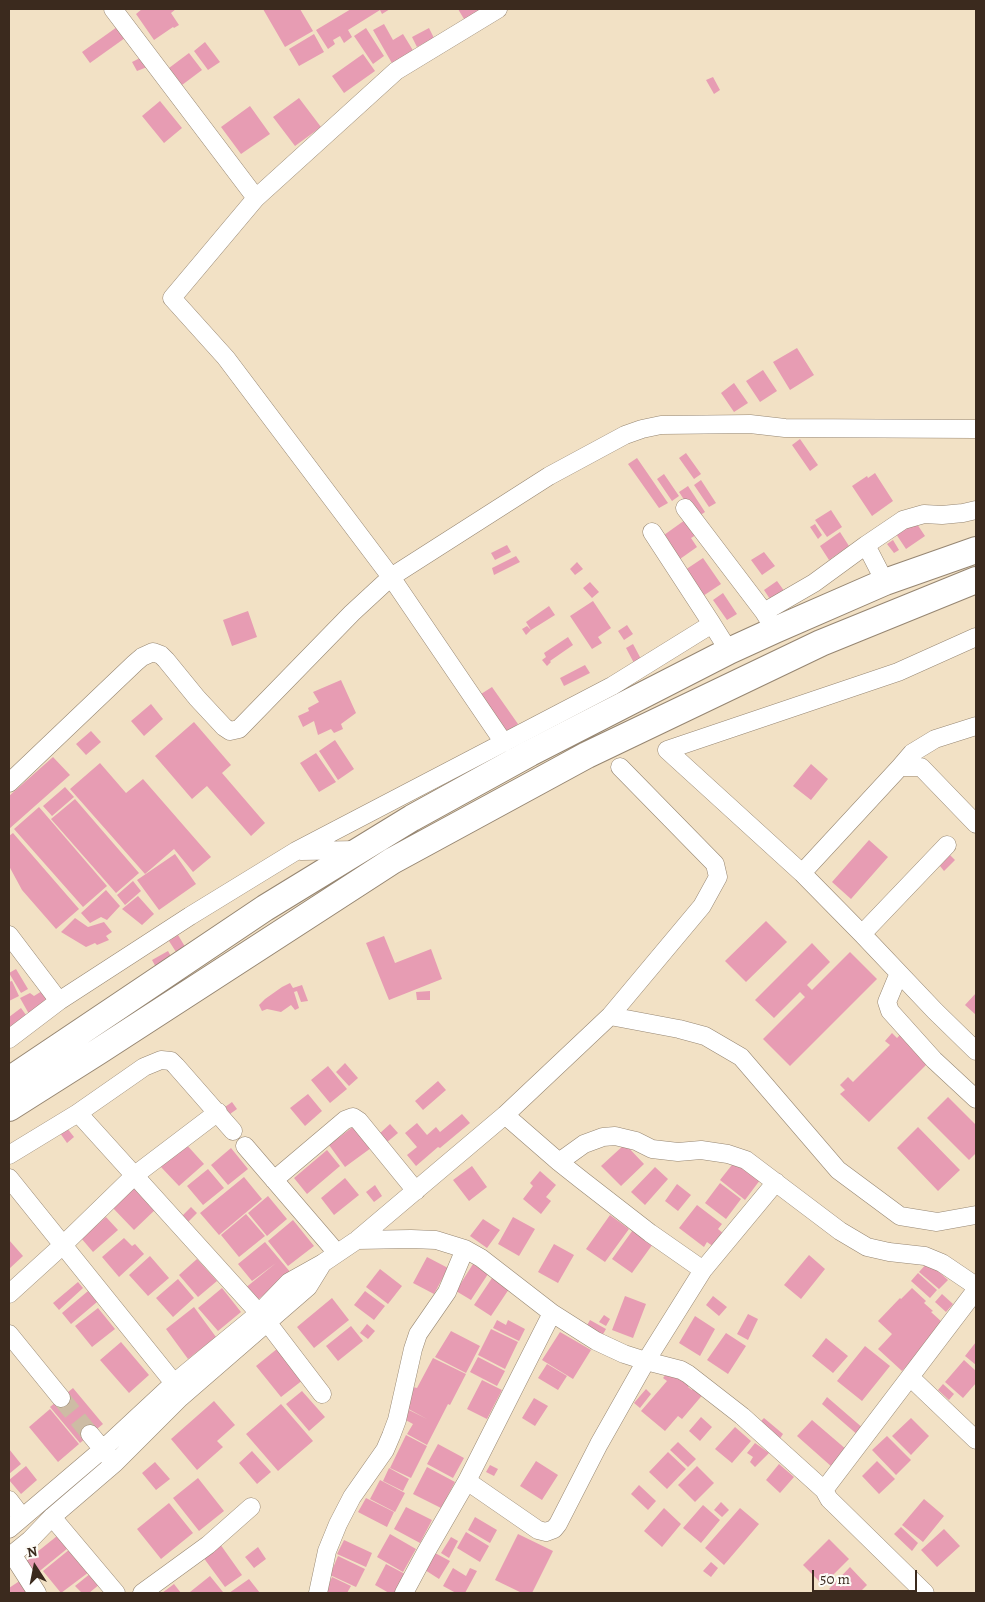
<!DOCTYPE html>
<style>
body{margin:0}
#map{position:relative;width:985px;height:1602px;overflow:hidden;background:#f2e1c5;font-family:Alegreya,serif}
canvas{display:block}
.frame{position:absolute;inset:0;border:10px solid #3b2a1e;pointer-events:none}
.north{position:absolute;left:10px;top:1542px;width:50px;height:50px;-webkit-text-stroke:4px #fdfcf7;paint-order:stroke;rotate:349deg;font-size:14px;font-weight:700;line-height:20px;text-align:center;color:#3b2a1e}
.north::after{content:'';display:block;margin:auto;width:18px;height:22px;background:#3b2a1e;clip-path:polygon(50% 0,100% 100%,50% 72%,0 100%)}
.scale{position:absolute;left:812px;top:1570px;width:105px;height:22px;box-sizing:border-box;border:2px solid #3b2a1e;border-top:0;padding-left:6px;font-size:15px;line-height:18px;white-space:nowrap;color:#3b2a1e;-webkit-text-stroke:4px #fdfcf7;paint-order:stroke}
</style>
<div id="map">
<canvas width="985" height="1602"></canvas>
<div class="frame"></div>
<div class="north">N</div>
<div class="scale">50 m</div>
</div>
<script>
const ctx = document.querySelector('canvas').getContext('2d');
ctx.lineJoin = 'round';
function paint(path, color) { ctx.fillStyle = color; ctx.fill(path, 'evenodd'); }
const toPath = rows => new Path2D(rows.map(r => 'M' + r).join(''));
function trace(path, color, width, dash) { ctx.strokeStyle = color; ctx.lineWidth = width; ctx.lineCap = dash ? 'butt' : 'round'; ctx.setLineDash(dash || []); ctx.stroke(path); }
paint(toPath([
 [142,9,176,9,171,13,179,25,174,28,173,27,154,40,136,14],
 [263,9,300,9,313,31,285,47],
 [351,9,390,9,382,14,380,10,348,30,352,37,344,43,340,36,333,40,335,44,328,49,316,30],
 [458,9,492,9,467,24],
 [384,24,393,40,403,34,414,52,393,65,373,30],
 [117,27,125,38,90,63,82,52],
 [366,28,384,56,373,64,354,36],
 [429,28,434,38,417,47,412,37],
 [314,34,324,52,299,66,289,49],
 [205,42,220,62,208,70,194,51],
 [189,53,202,70,182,85,169,68],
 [363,54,375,71,344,93,332,76],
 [142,57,147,67,137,71,132,62],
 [713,77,720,90,714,94,706,80],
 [299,98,321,127,295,146,273,117],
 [160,101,182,128,164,143,142,116],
 [250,106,270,134,241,154,221,127],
 [797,348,814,375,790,390,773,362],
 [763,370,777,391,760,402,746,381],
 [734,383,748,403,734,412,721,393],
 [800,439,818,465,810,471,792,445],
 [686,453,701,474,694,479,679,458],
 [637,458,668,503,659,508,628,464],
 [875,473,893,501,872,516,852,486,867,476,868,478],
 [664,474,679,496,672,501,657,479],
 [701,480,716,503,709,507,694,485],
 [688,486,705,512,696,518,679,492],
 [831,510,842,527,827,537,815,520],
 [685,520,696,535,691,538,697,547,680,559,664,535],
 [915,521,925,536,906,549,896,534],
 [815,524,822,535,818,539,810,527],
 [840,532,849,546,829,560,820,546],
 [893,540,899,550,894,553,887,544],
 [507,545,511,552,495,560,491,553],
 [764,552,775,566,762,575,751,560],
 [516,556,520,562,494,575,492,568],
 [703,558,721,584,703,596,685,570],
 [577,562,583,569,575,575,570,569],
 [777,581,785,592,772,602,764,590],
 [590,582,599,592,592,598,583,588],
 [723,593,737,614,727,620,713,600],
 [593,601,611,628,598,637,602,643,592,649,570,616],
 [549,606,555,615,531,630,526,635,522,629,527,626,531,630,526,622],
 [248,611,257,637,232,646,223,620],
 [627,625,633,634,624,640,618,631],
 [568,637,573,645,550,661,551,662,547,666,542,660,546,657,544,653],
 [633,644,641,659,634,663,626,648],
 [585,665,590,673,564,686,560,678],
 [341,680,356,713,341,724,343,729,334,733,331,729,318,735,314,721,303,727,298,716,309,711,308,708,319,702,313,692],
 [492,687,518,724,507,732,481,694],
 [151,704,163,719,144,736,131,721],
 [194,722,231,765,222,773,265,823,251,836,207,786,192,799,155,756],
 [91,731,101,742,86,755,76,744],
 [335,740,354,769,338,780,319,751],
 [316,753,336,782,319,792,300,763],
 [53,757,70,775,9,829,9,796],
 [100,763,126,793,143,779,211,857,193,872,174,849,145,874,70,789],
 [811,764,828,779,811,800,793,786],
 [65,787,74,797,52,816,43,806],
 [75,799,139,873,116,893,51,819],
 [39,807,107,886,83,907,14,829],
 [13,833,79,909,56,929,22,890,9,866,9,836],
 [869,840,888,857,851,899,832,882],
 [175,854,196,884,159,910,137,880],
 [950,855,955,860,944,871,940,866],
 [133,881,141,891,125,905,117,895],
 [106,890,120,906,107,920,101,917,90,923,81,913],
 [138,896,154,914,142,925,122,909],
 [75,918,88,927,104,922,112,932,106,936,109,940,97,945,95,943,86,947,61,932],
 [766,921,787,942,746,982,725,961],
 [178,935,187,950,178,955,169,941],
 [384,936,395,963,431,949,442,979,389,1000,366,943],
 [812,943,830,962,807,985,812,990,850,952,877,979,790,1066,763,1039,805,997,800,992,774,1018,755,1000],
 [168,951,173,960,157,969,152,960],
 [16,969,28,989,21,993,9,973],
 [12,981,19,996,9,1001,9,982],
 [290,983,293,988,302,985,308,1001,301,1002,297,991,294,992,299,1008,295,1010,291,1005,281,1012,267,1009,262,1011,259,1005,265,999,282,987],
 [42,991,49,1002,29,1014,20,998,30,993,34,996],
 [430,991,430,1000,417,1000,416,992],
 [976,993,976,1015,965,1005],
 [21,1008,26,1015,9,1028,9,1017],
 [892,1033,897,1038,901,1034,929,1062,869,1122,840,1094,845,1090,840,1085,848,1077,853,1082,890,1045,885,1041],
 [345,1063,358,1078,349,1086,336,1072],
 [328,1066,347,1089,330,1103,311,1080],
 [438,1081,446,1090,423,1110,415,1101],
 [308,1094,322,1111,305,1126,290,1108],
 [948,1097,976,1125,976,1153,969,1160,927,1118],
 [232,1102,237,1109,230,1114,225,1107],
 [462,1114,470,1123,440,1148,438,1147,416,1166,407,1155,417,1147,405,1133,417,1123,427,1135,436,1127,440,1132],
 [390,1124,398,1133,386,1143,379,1134],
 [354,1126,371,1148,345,1167,329,1145],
 [918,1127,960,1170,938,1191,897,1148],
 [67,1128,74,1137,67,1143,60,1133],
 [185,1143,204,1164,179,1186,160,1166],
 [625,1144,644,1164,621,1186,601,1166],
 [231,1148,248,1169,228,1185,211,1165],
 [327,1150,340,1166,307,1194,294,1178],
 [735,1161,760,1180,745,1200,720,1180],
 [472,1166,487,1187,469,1201,453,1180],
 [655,1167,668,1179,645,1205,631,1192],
 [208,1169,224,1188,203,1205,187,1186],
 [540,1171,556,1185,546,1197,551,1201,541,1214,523,1199,533,1186,530,1183],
 [244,1177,262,1199,219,1235,200,1213],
 [345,1178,359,1195,334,1215,321,1198],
 [720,1183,741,1199,726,1219,705,1203],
 [134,1184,157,1208,134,1230,111,1206],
 [677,1184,691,1195,678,1211,665,1201],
 [375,1185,382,1196,374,1202,366,1192],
 [268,1196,287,1219,267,1236,248,1213],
 [697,1205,722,1224,718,1229,724,1234,714,1247,707,1242,704,1247,679,1228],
 [191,1207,197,1213,188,1222,182,1216],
 [246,1214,265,1236,239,1257,221,1235],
 [610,1215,629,1229,605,1262,586,1249],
 [106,1217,118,1230,93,1252,81,1238],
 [513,1217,535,1229,519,1256,498,1244],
 [483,1219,500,1230,487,1248,470,1236],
 [293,1220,314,1246,288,1266,268,1241],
 [635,1227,655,1241,632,1273,612,1259],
 [124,1238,132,1246,135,1244,144,1254,119,1277,102,1257],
 [9,1240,23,1256,9,1269],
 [265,1242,291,1273,255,1302,244,1289,276,1263,252,1281,238,1264],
 [554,1244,574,1255,558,1283,538,1272],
 [809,1255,825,1269,801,1299,784,1285],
 [150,1256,169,1278,148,1296,129,1275],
 [427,1257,448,1268,434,1294,413,1283],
 [197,1259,217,1281,198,1297,179,1275],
 [928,1262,948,1280,939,1289,919,1272],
 [473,1264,488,1274,471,1300,456,1291],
 [380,1269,402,1286,388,1304,366,1287],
 [918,1273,937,1290,930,1298,911,1281],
 [492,1278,509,1289,491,1316,474,1305],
 [178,1279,194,1298,173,1317,156,1298],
 [78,1282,83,1288,59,1310,53,1303],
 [222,1288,241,1312,218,1331,198,1308],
 [912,1288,926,1301,924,1303,933,1311,931,1312,943,1323,938,1332,902,1371,878,1349,892,1334,878,1321,900,1298,901,1299],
 [88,1291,97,1302,71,1324,62,1313],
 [365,1291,385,1306,374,1320,354,1305],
 [942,1294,953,1304,946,1312,935,1302],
 [625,1296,646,1304,633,1338,612,1330],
 [713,1296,727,1307,719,1316,706,1305],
 [332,1298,349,1320,314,1348,297,1327],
 [194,1307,216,1337,188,1359,166,1329],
 [98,1308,115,1329,92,1347,75,1326],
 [748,1314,758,1319,748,1340,737,1334],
 [604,1315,610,1319,606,1326,599,1322],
 [695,1316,715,1329,700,1356,679,1343],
 [497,1320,506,1325,508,1320,525,1329,519,1341,493,1328],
 [590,1320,606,1329,602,1336,586,1327],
 [367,1324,375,1331,368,1339,360,1333],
 [351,1326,363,1341,338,1361,326,1346],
 [491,1329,518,1342,505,1369,478,1355],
 [451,1331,480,1346,466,1373,435,1357],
 [560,1332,591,1350,573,1379,542,1360],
 [726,1333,746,1346,728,1374,707,1360],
 [826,1338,848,1356,833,1373,812,1356],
 [121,1342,149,1375,129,1393,100,1360],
 [976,1342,976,1365,965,1356],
 [283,1344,308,1376,281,1397,256,1366],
 [865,1346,890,1366,862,1401,837,1381],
 [478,1357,505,1371,497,1386,470,1372],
 [433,1358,466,1374,450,1405,448,1404,427,1445,407,1434,413,1424,402,1418,407,1409,427,1419,403,1406,413,1387,417,1388],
 [964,1360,976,1371,976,1383,963,1398,945,1382],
 [547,1364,567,1376,558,1390,538,1378],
 [672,1367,691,1383,688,1387,692,1390,696,1385,705,1392,682,1419,678,1416,665,1431,641,1411,667,1381,663,1378],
 [482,1380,502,1390,487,1419,467,1409],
 [943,1384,954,1394,949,1400,938,1390],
 [73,1388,103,1424,80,1443,50,1407],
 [646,1389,651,1394,640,1408,634,1403],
 [302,1391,325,1417,309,1431,286,1404],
 [827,1397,864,1429,859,1436,822,1404],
 [534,1398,548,1406,535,1426,522,1418],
 [214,1401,235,1425,217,1441,223,1447,197,1470,171,1439],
 [281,1404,313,1441,278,1471,246,1434],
 [50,1409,79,1444,58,1462,29,1427],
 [701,1417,712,1427,700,1441,689,1431],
 [764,1418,783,1434,779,1440,759,1423],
 [911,1418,929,1436,911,1455,892,1436],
 [812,1420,847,1450,832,1467,797,1436],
 [735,1427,751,1441,732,1463,715,1449],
 [406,1435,427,1446,411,1478,390,1468],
 [887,1436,911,1460,896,1475,872,1450],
 [678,1442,696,1459,688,1467,670,1450],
 [755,1443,769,1453,755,1467,750,1462,753,1457,747,1453],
 [438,1444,464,1458,453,1478,427,1464],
 [9,1449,21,1464,9,1474],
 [252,1451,271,1472,257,1484,239,1463],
 [668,1452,686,1469,667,1489,649,1472],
 [536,1461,558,1475,542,1500,520,1486],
 [877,1461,895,1479,879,1494,862,1476],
 [155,1462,170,1479,156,1490,142,1473],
 [779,1464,794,1477,780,1493,766,1480],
 [490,1465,498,1469,494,1476,486,1472],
 [26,1466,37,1480,21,1494,9,1480],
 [697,1466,714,1483,695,1502,678,1485],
 [427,1467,455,1482,441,1508,413,1494],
 [389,1468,409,1479,403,1491,383,1481],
 [198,1478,224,1511,199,1531,173,1498],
 [380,1480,405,1493,395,1512,370,1499],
 [639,1485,656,1501,648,1510,631,1494],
 [366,1498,394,1512,387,1527,358,1512],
 [924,1499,944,1516,923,1542,902,1525],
 [721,1502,729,1510,722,1517,714,1510],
 [169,1503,193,1533,161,1559,137,1529],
 [703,1505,720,1520,701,1543,683,1528],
 [406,1507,432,1520,420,1543,394,1529],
 [664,1508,681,1524,662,1547,644,1531],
 [740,1508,759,1524,724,1565,705,1548],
 [475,1517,497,1530,490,1543,468,1530],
 [901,1527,918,1543,912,1551,894,1534],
 [944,1529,960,1546,937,1567,921,1550],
 [466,1532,489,1546,480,1562,457,1548],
 [390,1534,416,1549,403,1572,377,1557],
 [518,1534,553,1551,532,1593,522,1593,495,1580],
 [57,1536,68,1548,36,1574,26,1561],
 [451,1537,458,1541,449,1558,441,1553],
 [829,1539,849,1559,823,1585,803,1565],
 [344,1540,372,1553,366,1567,337,1554],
 [220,1544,242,1575,225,1587,203,1557],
 [258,1547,266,1559,254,1568,245,1557],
 [70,1549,89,1572,61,1593,43,1571],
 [435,1553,450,1561,439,1579,425,1570],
 [338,1556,365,1569,356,1587,330,1575],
 [711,1562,718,1568,711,1577,703,1571],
 [386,1564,405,1574,394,1593,389,1593,375,1585],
 [850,1567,867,1585,859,1593,834,1593,829,1589],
 [453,1568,466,1576,470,1568,477,1571,465,1593,456,1593,443,1586],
 [91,1573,100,1584,89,1593,82,1593,75,1586],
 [210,1576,223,1592,220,1593,191,1593,190,1592],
 [332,1577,351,1586,347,1593,325,1593],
 [249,1579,260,1593,229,1593],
 [21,1580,29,1593,9,1593,9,1588],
 [174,1584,181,1593,162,1593]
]), '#e79cb3');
trace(toPath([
 [61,1398,90,1434]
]), '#cdbca4', 18, [18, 9]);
const minor = toPath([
 [113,9,256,198],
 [498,9,396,71,256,198,172,298,226,358,391,577,504,743],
 [685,508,764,612],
 [652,532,712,624],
 [866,545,885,582],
 [775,630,764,612,814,583,866,545,903,520,924,514,942,515,963,513,976,510],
 [976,637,898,672,667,750,802,873,862,934,935,1011,976,1051],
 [900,767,912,753,935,739,976,726],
 [9,783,135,663,142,657,153,652,161,655,166,660,197,698,224,727,230,731,239,729,352,613,391,577,549,476,625,435,642,429,661,425,750,424,785,428,976,429],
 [301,851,358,850],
 [802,873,900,767,921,767,976,824],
 [862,934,947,845],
 [9,935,59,1001],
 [899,973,887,1002,890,1011,934,1060,976,1099],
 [610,1016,679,1029,705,1036,741,1057,838,1170,900,1216,937,1222,976,1215],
 [9,1039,59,1001,190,916,296,851,612,686,712,624,729,651],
 [78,1113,267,1322,322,1394],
 [505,1115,559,1162,583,1181,650,1233,703,1270],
 [245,1146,337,1253],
 [9,1155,78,1113,144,1067,161,1060,171,1061,176,1066,233,1131],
 [559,1162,584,1144,603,1137,615,1136,636,1141,652,1149,678,1152,701,1150,728,1154,746,1160,840,1231,867,1247,889,1252,925,1256,942,1263,976,1286],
 [9,1178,174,1383],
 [274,1180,345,1120,353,1117,359,1121,416,1191],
 [357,1240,411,1239,436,1240,465,1249,481,1258,552,1313,596,1341,624,1354,646,1361,681,1370,688,1374,742,1416,824,1490,829,1499,925,1593],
 [9,1294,64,1244,135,1175,218,1112],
 [9,1334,61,1398],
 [910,1377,976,1440],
 [90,1434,109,1457],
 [467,1481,538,1530,546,1532,554,1529,558,1524,599,1444,646,1361,703,1270,776,1182],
 [824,1490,976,1290],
 [9,1500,22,1517],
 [52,1517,116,1593],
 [9,1529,103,1449,174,1383,258,1314,289,1282,323,1263,357,1240,505,1115,610,1016,702,906,718,877,715,864,620,767],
 [12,1554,37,1593],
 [9,1557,30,1540,52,1517,115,1463,180,1398,308,1287,321,1266],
 [142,1593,208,1545,251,1507],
 [318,1593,327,1551,338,1524,352,1497,385,1450,391,1436,397,1420,413,1349,418,1334,447,1292,465,1249],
 [404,1593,426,1552,467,1481,552,1313]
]);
const highway = toPath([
 [9,1080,265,908,412,818,530,753,729,651,775,630,885,582,976,550],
 [9,1108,99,1051,392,861,587,755,821,643,976,580]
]);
trace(minor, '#968672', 19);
trace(highway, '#968672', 28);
trace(minor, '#fff', 18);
trace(highway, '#fff', 26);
</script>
